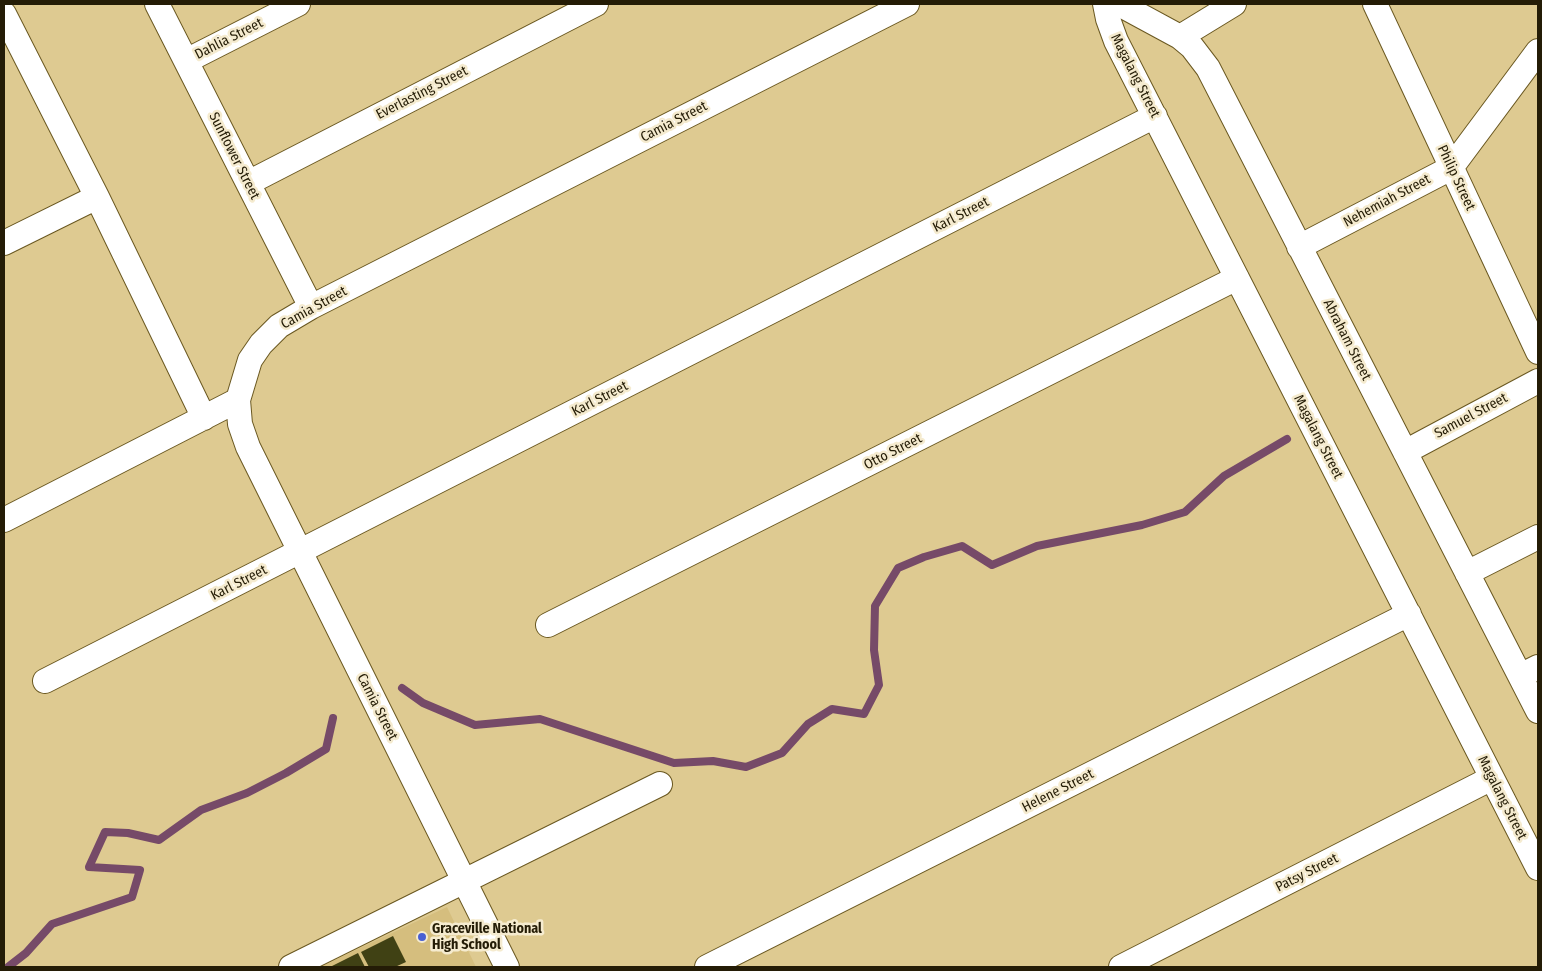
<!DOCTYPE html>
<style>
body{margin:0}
#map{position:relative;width:1542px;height:971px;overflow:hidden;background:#deca91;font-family:"Fira Sans Condensed",sans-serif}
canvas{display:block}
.frame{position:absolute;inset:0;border:5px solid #241c06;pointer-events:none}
</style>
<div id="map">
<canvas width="1542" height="971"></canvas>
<div class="frame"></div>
</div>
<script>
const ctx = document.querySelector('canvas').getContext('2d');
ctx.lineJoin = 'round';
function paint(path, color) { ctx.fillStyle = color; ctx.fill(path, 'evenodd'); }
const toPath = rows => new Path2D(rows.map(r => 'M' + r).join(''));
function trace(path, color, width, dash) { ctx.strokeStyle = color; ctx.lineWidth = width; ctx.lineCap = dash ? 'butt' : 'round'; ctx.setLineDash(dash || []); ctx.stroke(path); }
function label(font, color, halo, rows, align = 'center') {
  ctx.font = font + ' "Fira Sans Condensed",sans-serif'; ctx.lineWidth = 5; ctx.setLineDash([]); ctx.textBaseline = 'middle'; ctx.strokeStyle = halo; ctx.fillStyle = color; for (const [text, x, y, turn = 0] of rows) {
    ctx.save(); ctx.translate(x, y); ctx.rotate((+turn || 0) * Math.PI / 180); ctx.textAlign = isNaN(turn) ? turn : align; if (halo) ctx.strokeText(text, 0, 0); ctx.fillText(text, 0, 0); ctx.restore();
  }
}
paint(toPath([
 [447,907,476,967,320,967]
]), '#d5be7e');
trace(toPath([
 [402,688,423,703,475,725,540,719,674,763,713,761,746,767,782,753,808,724,832,709,864,714,879,685,874,650,875,606,898,568,924,557,962,546,992,565,1037,546,1142,525,1185,512,1224,476,1287,439],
 [8,967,26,953,52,924,132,897,140,870,89,867,105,832,128,833,159,840,201,810,247,793,286,773,326,749,333,718]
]), '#764a68', 8);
paint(toPath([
 [393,936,406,962,395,967,369,967,361,952],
 [358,953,365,967,330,967]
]), '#404114');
const street = toPath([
 [157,4,311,307],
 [1105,4,1108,19,1116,41,1538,868],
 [1119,4,1180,37,1192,47,1208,68,1538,711],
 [1375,4,1538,352],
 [4,14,97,197,204,418],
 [1180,37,1234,4],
 [186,61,298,4],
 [248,183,596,4],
 [4,243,97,197],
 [1299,247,1451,168,1538,51],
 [1405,452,1538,381],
 [4,520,238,400],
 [1467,573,1538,537],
 [548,625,1237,278],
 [1520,676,1538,667],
 [45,681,1155,116],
 [291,967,660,784],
 [507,967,248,447,240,424,238,400,250,360,261,344,279,326,311,307,907,4],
 [707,967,1409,614],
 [1121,967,1492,778]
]);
trace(street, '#6a5821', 26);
trace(street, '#fff', 24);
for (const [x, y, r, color] of [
 [422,937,5,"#485fd3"]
]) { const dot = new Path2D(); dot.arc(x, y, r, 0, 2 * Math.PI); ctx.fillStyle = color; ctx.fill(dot); trace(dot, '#f5ebcf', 2); }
label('14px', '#241c06', '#f5ebcf', [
 ["Dahlia Street",229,39,-27],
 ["Magalang Street",1135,76,63],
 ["Everlasting Street",422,93,-27],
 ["Camia Street",674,122,-27],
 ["Sunflower Street",234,156,63],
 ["Philip Street",1456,178,65],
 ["Nehemiah Street",1387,201,-28],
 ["Karl Street",961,215,-27],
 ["Camia Street",314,308,-29],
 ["Abraham Street",1347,340,63],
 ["Karl Street",600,399,-27],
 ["Samuel Street",1471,416,-28],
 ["Magalang Street",1318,437,63],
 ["Otto Street",893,452,-27],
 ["Karl Street",239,583,-27],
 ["Camia Street",377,707,63],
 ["Helene Street",1058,791,-27],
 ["Magalang Street",1502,798,63],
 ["Patsy Street",1307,873,-27]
]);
label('bold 14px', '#241c06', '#f5ebcf', [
 ["Graceville National",432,929],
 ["High School",432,945]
], 'left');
</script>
